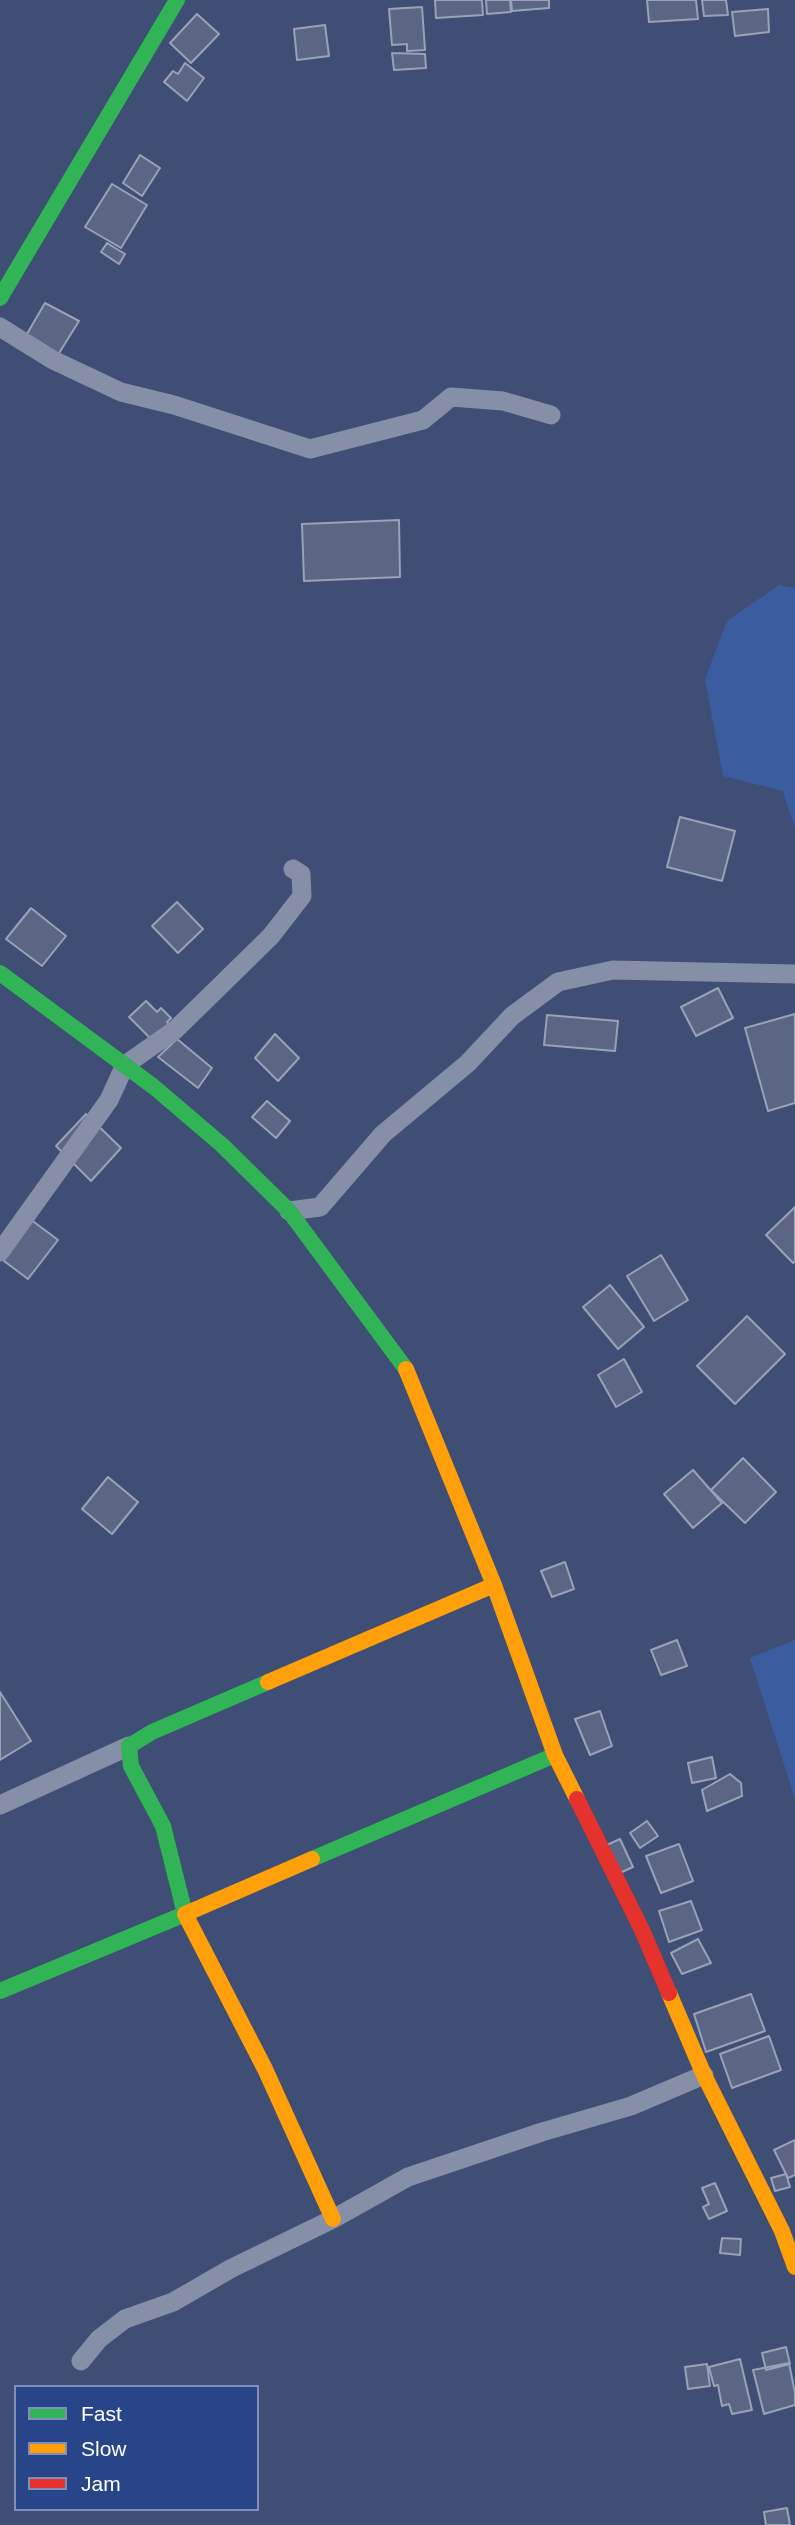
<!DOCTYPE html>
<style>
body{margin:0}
#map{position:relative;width:795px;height:2525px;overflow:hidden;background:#3e4e74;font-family:Helvetica,sans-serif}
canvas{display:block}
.legend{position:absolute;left:14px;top:2385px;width:245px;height:126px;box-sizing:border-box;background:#28458a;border:2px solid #7e8fb9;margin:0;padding:9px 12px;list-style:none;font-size:21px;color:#fff}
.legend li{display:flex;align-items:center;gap:14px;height:35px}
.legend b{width:35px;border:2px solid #7e8fb9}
</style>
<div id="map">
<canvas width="795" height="2525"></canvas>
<ul class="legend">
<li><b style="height:9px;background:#30b455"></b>Fast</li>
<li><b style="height:9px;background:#ff9f0a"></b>Slow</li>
<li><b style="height:9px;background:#e5322d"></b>Jam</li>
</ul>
</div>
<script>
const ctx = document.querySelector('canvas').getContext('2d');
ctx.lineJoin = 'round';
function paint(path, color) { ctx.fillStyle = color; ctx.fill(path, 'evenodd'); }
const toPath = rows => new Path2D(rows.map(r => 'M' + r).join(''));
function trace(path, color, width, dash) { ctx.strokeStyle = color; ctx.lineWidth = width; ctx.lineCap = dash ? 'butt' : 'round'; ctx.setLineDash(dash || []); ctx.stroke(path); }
paint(toPath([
 [779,585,795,588,795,829,783,791,723,776,705,679,727,621],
 [795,1640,795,1799,750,1658]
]), '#3c5ca0');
const building = toPath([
 [435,0,482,0,483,15,436,18,435,0],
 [486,0,510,0,511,12,487,14,486,0],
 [511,0,549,0,549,8,512,11,511,0],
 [647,0,696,0,698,19,649,22,647,0],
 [702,0,726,0,728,15,704,16,702,0],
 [422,7,425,50,407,51,407,44,392,45,389,9,422,7],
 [768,9,769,32,735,36,732,12,768,9],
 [197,14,219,34,191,63,170,43,197,14],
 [325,25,329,56,297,60,294,29,325,25],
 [392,53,425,54,426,68,394,70,392,53],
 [185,63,204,78,187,101,164,82,173,71,178,74,185,63],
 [140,155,160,168,142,196,123,183,140,155],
 [112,184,147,205,121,248,85,227,112,184],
 [107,243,125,254,119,264,101,252,107,243],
 [45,303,79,321,56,358,24,339,45,303],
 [399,520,400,577,304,581,302,524,399,520],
 [680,817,735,831,722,881,667,867,680,817],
 [177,902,203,929,178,953,152,926,177,902],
 [31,908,66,936,42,966,6,939,31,908],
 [718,988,733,1018,696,1036,681,1007,718,988],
 [146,1001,157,1012,161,1008,171,1018,167,1022,171,1026,154,1042,129,1017,146,1001],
 [795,1014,795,1103,768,1111,745,1028,795,1014],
 [547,1015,618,1021,615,1051,544,1045,547,1015],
 [275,1034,299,1058,278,1081,255,1058,275,1034],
 [177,1039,212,1068,198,1088,158,1057,177,1039],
 [267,1101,290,1121,276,1138,252,1117,267,1101],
 [86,1114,121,1148,91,1181,56,1146,86,1114],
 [795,1207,795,1261,793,1263,766,1235,795,1207],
 [30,1219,58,1240,28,1279,0,1258,30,1219],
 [661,1255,688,1300,654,1321,627,1276,661,1255],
 [610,1285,644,1327,618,1349,583,1307,610,1285],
 [747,1316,785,1354,735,1404,697,1366,747,1316],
 [624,1359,642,1392,616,1407,598,1375,624,1359],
 [743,1458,776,1492,745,1523,711,1490,743,1458],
 [693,1470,722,1503,693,1528,664,1494,693,1470],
 [108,1477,138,1502,112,1534,82,1509,108,1477],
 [565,1562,574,1589,552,1597,541,1571,565,1562],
 [677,1640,687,1666,661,1675,651,1650,677,1640],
 [0,1692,31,1741,0,1760,0,1692],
 [600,1711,612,1746,590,1755,575,1719,600,1711],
 [712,1757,716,1778,692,1783,688,1763,712,1757],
 [730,1774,741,1783,742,1796,707,1811,702,1790,730,1774],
 [647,1821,658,1836,640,1848,630,1833,647,1821],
 [620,1839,633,1867,611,1877,598,1849,620,1839],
 [679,1844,693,1881,661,1893,646,1856,679,1844],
 [691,1901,702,1930,669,1942,659,1911,691,1901],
 [698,1939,711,1963,682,1974,671,1953,698,1939],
 [751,1994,765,2031,706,2052,694,2014,751,1994],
 [769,2036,781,2070,732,2088,720,2054,769,2036],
 [795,2140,795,2175,788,2178,774,2150,795,2140],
 [786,2174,790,2187,775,2191,771,2178,786,2174],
 [715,2183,727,2211,709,2219,703,2207,709,2204,702,2188,715,2183],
 [722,2238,741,2239,740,2255,720,2253,722,2238],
 [786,2347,790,2364,766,2370,762,2353,786,2347],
 [740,2359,752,2410,732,2414,729,2404,722,2406,718,2385,714,2386,709,2367,740,2359],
 [789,2363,795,2393,795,2405,764,2414,753,2370,789,2363],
 [707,2364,710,2386,688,2389,685,2367,707,2364],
 [787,2508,790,2525,766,2525,764,2512,787,2508]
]);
paint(building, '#5a6684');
trace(building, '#99a2b7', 2);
trace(toPath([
 [0,327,53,360,121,392,174,405,310,449,423,420,451,397,503,401,551,415],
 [289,1211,320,1207,383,1134,468,1063,512,1016,558,982,613,970,795,974],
 [0,1252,109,1100,125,1065,175,1030,271,936,302,896,301,874,293,869],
 [0,1805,129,1746],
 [81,2361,99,2339,125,2319,173,2302,232,2268,333,2219,408,2177,542,2132,631,2106,704,2075]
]), '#858fa8', 19);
trace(toPath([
 [0,298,177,0],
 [0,973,154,1087,222,1145,289,1211,406,1369],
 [312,1859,555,1755],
 [0,1991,185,1914,163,1826,131,1766,129,1746,152,1732,268,1682]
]), '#30b455', 16);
trace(toPath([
 [406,1369,494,1585,555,1755,577,1799],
 [268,1682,494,1585],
 [312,1859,185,1914,265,2069,333,2219],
 [669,1993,704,2075,782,2231,795,2267]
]), '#ff9f0a', 16);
trace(toPath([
 [577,1799,642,1930,669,1993]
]), '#e5322d', 16);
</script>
